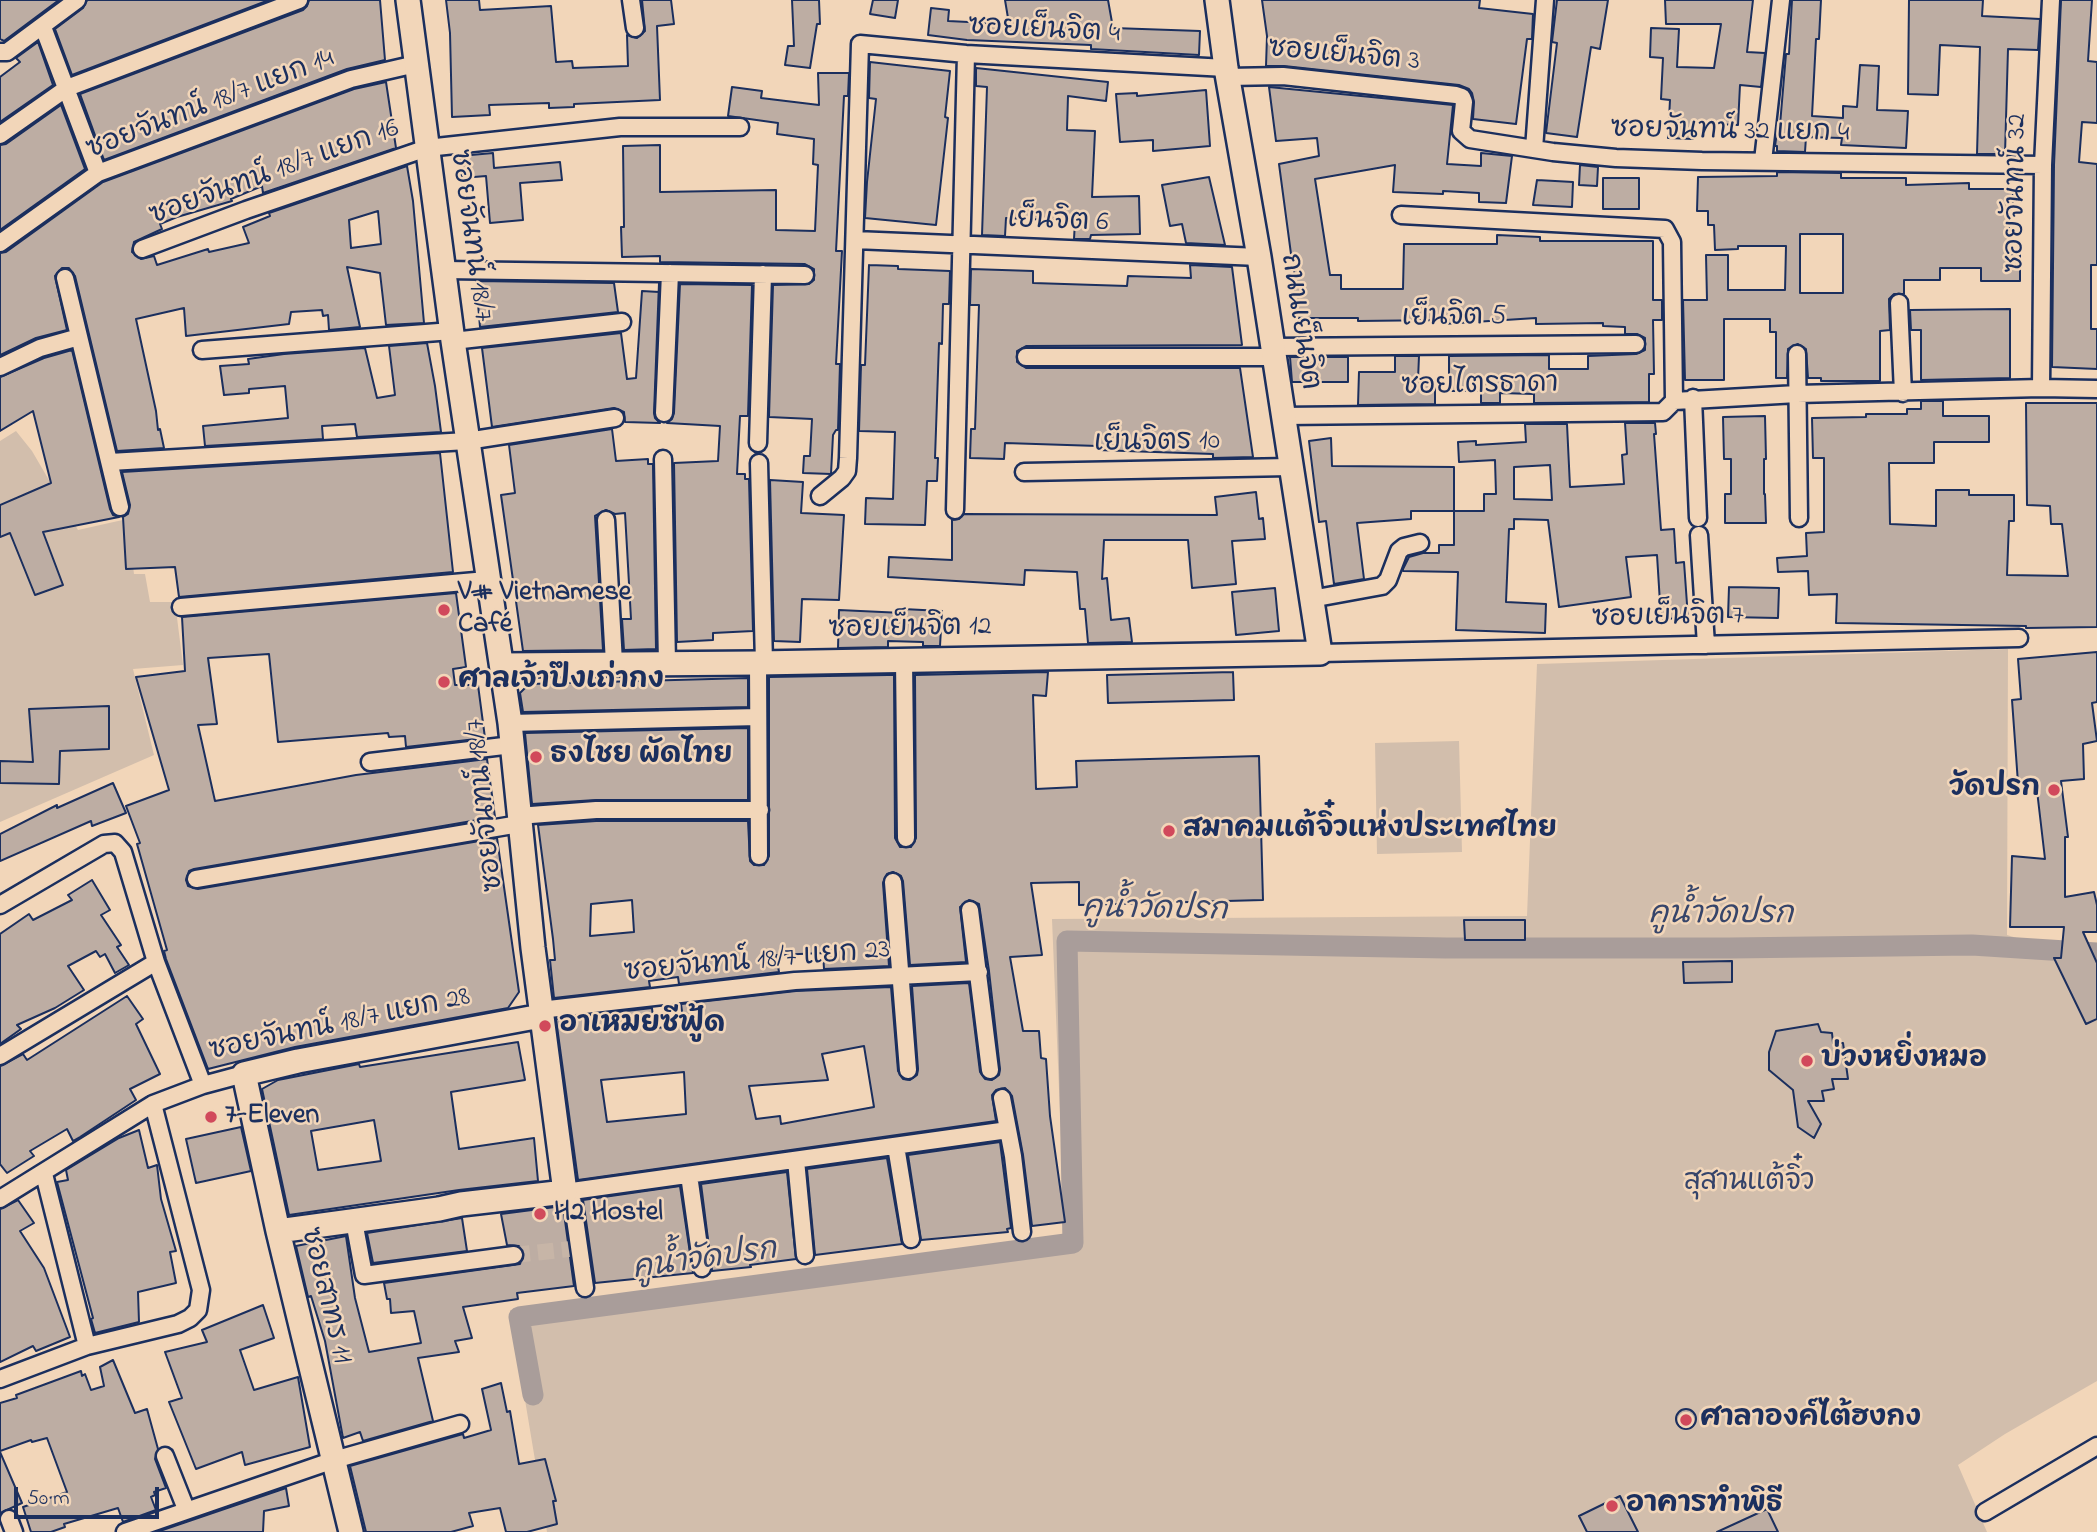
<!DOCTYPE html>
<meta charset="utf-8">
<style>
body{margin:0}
#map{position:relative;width:2097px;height:1532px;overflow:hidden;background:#f2d6b9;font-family:"Indie Flower",sans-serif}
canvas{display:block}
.scale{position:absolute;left:14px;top:1487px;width:145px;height:32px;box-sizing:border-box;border:4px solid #1b2f5e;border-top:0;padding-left:9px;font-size:21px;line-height:24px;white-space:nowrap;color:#1b2f5e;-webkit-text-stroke:5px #f2d6b9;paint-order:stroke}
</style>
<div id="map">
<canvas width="2097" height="1532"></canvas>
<div class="scale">50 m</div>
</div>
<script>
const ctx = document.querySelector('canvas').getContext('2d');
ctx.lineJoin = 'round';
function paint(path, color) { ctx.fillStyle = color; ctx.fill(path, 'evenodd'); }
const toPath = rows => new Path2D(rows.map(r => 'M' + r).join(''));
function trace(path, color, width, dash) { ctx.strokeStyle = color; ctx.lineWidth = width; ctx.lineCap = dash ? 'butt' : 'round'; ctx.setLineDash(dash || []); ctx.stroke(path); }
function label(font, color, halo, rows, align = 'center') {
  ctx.font = font + ' "Indie Flower","Playpen Sans Thai",sans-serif'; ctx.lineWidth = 5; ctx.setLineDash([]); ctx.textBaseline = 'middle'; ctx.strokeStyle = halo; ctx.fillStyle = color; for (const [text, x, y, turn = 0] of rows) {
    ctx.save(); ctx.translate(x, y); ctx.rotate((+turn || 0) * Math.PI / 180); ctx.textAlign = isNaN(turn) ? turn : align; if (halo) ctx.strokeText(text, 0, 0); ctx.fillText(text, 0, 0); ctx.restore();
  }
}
paint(toPath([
 [16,431,32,451,78,530,127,519,134,574,145,574,150,602,175,602,183,665,133,669,154,755,0,822,0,441],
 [2008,649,2007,935,2097,963,2097,1381,2005,1434,1958,1465,1987,1532,547,1532,510,1310,1065,1235,1052,919,1527,916,1537,664],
 [1459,741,1462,852,1377,854,1375,743]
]), '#d2beac');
trace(toPath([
 [533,1395,519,1317,1073,1243,1067,941,1446,948,1730,948,1972,945,2097,953]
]), '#a99d9a', 21);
const building = toPath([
 [0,0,59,0,4,41,0,39,0,0],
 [87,0,269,0,72,75,55,29,83,8,87,0],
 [309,0,380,0,385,60,347,69,104,160,80,94,303,10,307,6,309,0],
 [446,0,479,0,480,10,551,6,556,62,572,61,573,68,628,66,627,35,637,38,645,31,642,0,671,0,674,24,657,26,660,100,574,104,574,107,549,108,549,103,489,105,490,115,452,117,450,33,446,0],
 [792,0,819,0,820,24,817,24,810,68,785,65,788,46,794,46,792,0],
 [873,0,898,0,895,18,870,14,873,0],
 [1005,0,1108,0,1113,28,1200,31,1199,55,1091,49,1091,45,967,40,928,35,931,8,949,10,948,21,1009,24,1005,0],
 [1262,0,1480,0,1479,8,1533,14,1532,39,1527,39,1516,124,1473,119,1474,102,1472,93,1469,89,1459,85,1284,66,1266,66,1267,36,1262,0],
 [1557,0,1608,0,1600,49,1591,47,1577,137,1546,133,1557,43,1552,42,1557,0],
 [1665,0,1753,0,1747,52,1765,53,1761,87,1740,85,1738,125,1694,123,1693,139,1668,138,1670,100,1661,99,1663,58,1650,57,1651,28,1679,29,1677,67,1714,68,1721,24,1666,24,1665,0],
 [1792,0,1821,0,1819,39,1816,39,1812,116,1843,118,1843,106,1857,107,1860,65,1879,66,1877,110,1908,111,1906,148,1841,145,1842,138,1806,137,1805,152,1777,151,1777,146,1775,146,1778,125,1780,125,1786,54,1789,54,1792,0],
 [1909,0,1983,0,1982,16,2040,19,2038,50,2008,49,2005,154,1977,154,1980,47,1940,45,1938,95,1908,94,1909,0],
 [2061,0,2092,0,2088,61,2097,62,2097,123,2082,122,2079,162,2097,164,2097,265,2091,265,2091,329,2097,329,2097,369,2052,367,2054,165,2061,0],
 [38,42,53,85,0,122,0,77,20,62,16,58,38,42],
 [870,62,950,71,945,117,948,118,936,225,865,218,867,182,876,99,869,98,870,62],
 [976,68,1108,82,1106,101,1068,96,1067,130,1095,131,1092,197,1139,196,1140,234,1091,235,1090,239,1074,239,1075,221,1006,218,1005,236,982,235,987,87,976,86,976,68],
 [818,73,849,73,848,96,844,96,836,251,842,251,836,364,840,364,838,430,836,430,833,435,831,474,803,473,804,456,810,456,812,419,769,417,773,285,809,284,814,280,814,269,805,264,660,262,660,256,622,257,621,227,624,227,623,146,660,145,660,192,776,190,776,230,815,231,818,165,813,164,814,139,777,134,778,123,728,116,732,87,762,91,761,98,819,105,818,73],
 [386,82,396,148,263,193,262,186,231,199,232,201,177,217,160,224,162,229,134,242,132,252,141,259,154,256,157,265,208,249,209,252,249,243,243,227,270,216,269,213,407,166,413,201,424,323,386,325,380,273,347,267,360,327,329,330,328,315,323,316,322,310,291,312,289,324,186,336,184,308,136,319,156,411,158,430,160,429,164,448,117,451,75,276,69,268,62,268,55,276,67,330,36,338,0,355,0,253,6,252,103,182,354,89,386,82],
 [378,211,381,244,351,248,349,220,378,211],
 [1269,87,1453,105,1447,164,1481,166,1481,153,1512,156,1506,203,1479,202,1479,193,1443,191,1443,194,1393,192,1395,165,1315,179,1330,275,1341,275,1341,289,1403,289,1404,244,1497,244,1497,235,1540,237,1540,241,1653,241,1653,300,1662,300,1662,320,1653,320,1654,374,1649,374,1649,402,1534,403,1534,394,1500,393,1500,403,1481,403,1481,391,1449,391,1449,356,1549,355,1549,369,1588,369,1588,356,1636,354,1645,350,1645,338,1637,334,1625,334,1625,327,1603,326,1603,323,1536,324,1536,318,1443,324,1443,320,1358,321,1358,318,1294,318,1294,254,1291,254,1279,164,1319,156,1317,138,1276,141,1269,87],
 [1206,90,1210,146,1153,151,1153,140,1120,142,1116,94,1137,93,1137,96,1206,90],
 [61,105,85,169,0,230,0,145,6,144,61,105],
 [493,153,494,168,560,162,562,180,520,183,523,220,490,223,486,176,462,178,460,156,493,153],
 [1580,165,1598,167,1597,186,1579,185,1580,165],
 [1777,172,1841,173,1841,178,1906,178,1906,185,1969,183,1969,189,2013,189,2013,209,2009,210,2009,254,2020,254,2020,281,1981,281,1981,268,1940,268,1940,280,1904,280,1904,294,1894,294,1889,299,1890,330,1880,331,1880,381,1821,381,1821,378,1808,378,1806,349,1798,344,1788,349,1787,378,1776,378,1776,332,1770,332,1770,319,1724,319,1724,380,1685,380,1683,300,1707,300,1706,255,1728,255,1728,290,1785,290,1786,246,1738,246,1738,249,1715,250,1714,225,1708,225,1708,211,1697,211,1698,177,1777,176,1777,172],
 [1800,234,1843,234,1843,293,1800,293,1800,234],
 [1209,177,1225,245,1186,243,1182,224,1170,226,1162,185,1209,177],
 [1603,178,1639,178,1639,209,1603,209,1603,178],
 [1537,180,1573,182,1572,207,1533,205,1537,180],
 [869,265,898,266,898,269,950,271,949,304,943,304,942,344,939,343,935,458,938,458,937,481,927,481,925,525,865,524,866,498,893,499,895,432,859,431,861,365,865,365,869,265],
 [1190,265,1232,267,1242,345,1026,346,1017,351,1017,362,1026,368,1240,368,1253,457,1213,458,1213,454,1097,450,1098,446,1005,443,1004,459,970,458,971,429,975,429,979,305,970,305,971,269,1033,271,1033,283,1127,286,1128,276,1191,278,1190,265],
 [476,281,614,283,618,312,480,327,476,281],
 [659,283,654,413,655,418,660,423,625,422,624,412,614,408,492,427,482,348,621,333,627,379,636,378,642,291,659,292,659,283],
 [680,284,752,285,748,416,740,416,737,474,745,474,745,479,749,479,753,631,713,633,713,640,677,642,674,463,718,461,720,426,667,423,672,419,674,413,680,284],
 [2010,309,2010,378,1921,380,1921,330,1911,330,1910,310,2010,309],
 [427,343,435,386,441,432,357,437,355,424,322,426,323,439,205,446,203,426,288,418,285,386,249,389,249,393,224,395,220,366,249,364,248,359,284,354,365,348,377,398,395,395,389,346,427,343],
 [72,350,110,509,113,515,119,517,43,532,63,585,35,595,10,533,0,537,0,505,51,483,33,411,0,431,0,377,44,358,72,350],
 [1395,356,1419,356,1418,380,1435,380,1435,404,1358,405,1359,372,1395,372,1395,356],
 [1290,357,1348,357,1348,382,1292,382,1290,357],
 [1921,401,1943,401,1943,416,1989,416,1989,442,1934,442,1934,463,1889,463,1890,524,1936,526,1936,490,1969,490,1969,495,2014,495,2014,521,2009,521,2007,575,2068,576,2062,524,2051,524,2050,506,2027,505,2026,403,2097,403,2097,627,2026,628,2026,626,1836,623,1837,594,1809,595,1808,571,1778,572,1777,558,1807,556,1806,533,1824,532,1824,458,1813,458,1812,418,1866,417,1866,414,1907,414,1907,409,1921,409,1921,401],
 [1765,416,1766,459,1764,459,1764,494,1765,494,1766,523,1725,523,1725,494,1731,494,1731,459,1724,459,1723,417,1765,416],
 [1625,423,1655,423,1656,434,1654,434,1661,530,1674,529,1676,563,1684,562,1688,618,1661,619,1657,555,1626,557,1631,597,1559,607,1548,520,1514,519,1514,529,1509,529,1506,602,1546,604,1545,633,1456,630,1458,572,1403,571,1403,569,1409,557,1423,553,1439,553,1439,545,1454,545,1454,511,1484,511,1484,494,1496,494,1495,460,1459,462,1458,442,1476,441,1476,445,1526,442,1525,424,1567,424,1570,487,1624,484,1622,455,1627,454,1625,423],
 [1550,465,1552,500,1514,499,1514,467,1550,465],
 [612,429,616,461,648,459,648,464,653,464,656,649,624,650,622,619,631,619,625,513,615,514,606,510,595,516,603,650,523,651,501,495,515,493,509,445,612,429],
 [1331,438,1332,466,1454,467,1454,511,1411,511,1411,519,1357,523,1364,579,1334,584,1326,521,1319,522,1309,441,1331,438],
 [440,453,453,572,179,597,175,567,126,569,123,517,128,514,130,505,122,472,440,453],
 [770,480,803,482,801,513,844,515,839,600,802,599,800,642,774,641,770,480],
 [1256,492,1259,519,1263,518,1265,539,1232,541,1236,584,1192,588,1188,540,1104,540,1102,579,1107,578,1111,620,1129,618,1132,642,1088,643,1085,609,1080,609,1077,572,1025,570,1024,585,888,577,889,557,952,560,952,520,959,519,964,514,1217,515,1215,497,1256,492],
 [1729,587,1779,588,1778,618,1728,617,1729,587],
 [1275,588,1279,631,1236,635,1232,592,1275,588],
 [456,593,466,667,453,669,455,685,478,685,485,738,406,747,405,736,389,737,388,733,278,742,269,654,208,658,217,724,198,725,215,801,356,775,487,759,495,817,194,869,189,871,186,880,188,886,198,889,497,838,519,992,508,1008,295,1047,208,1069,166,959,164,951,167,950,137,844,140,843,126,806,169,790,136,677,185,671,182,617,456,593],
 [903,609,942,611,940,646,923,646,923,642,888,641,888,647,838,648,839,610,903,613,903,609],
 [2097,652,2097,702,2092,703,2097,741,2083,744,2084,779,2061,781,2068,837,2065,837,2065,897,2094,892,2097,905,2097,932,2083,932,2097,963,2097,1019,2086,1024,2054,958,2061,958,2064,927,2010,927,2012,856,2045,859,2036,782,2018,783,2012,700,2021,699,2018,659,2097,652],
 [1048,672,1046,696,1033,695,1036,789,1077,787,1076,761,1259,756,1263,900,1079,905,1079,882,1031,883,1042,955,1010,957,1023,1031,1039,1031,1041,1058,1046,1059,1050,1116,1065,1222,1032,1226,1023,1155,1012,1096,1005,1088,996,1090,992,1095,996,1121,578,1180,556,1019,652,1008,654,1028,684,1026,681,1004,796,991,891,987,898,1071,903,1079,910,1080,917,1075,918,1069,912,986,969,983,980,1072,985,1079,992,1080,999,1075,1000,1069,989,971,979,904,969,900,960,907,966,962,910,965,903,881,901,876,893,872,887,874,883,883,889,966,824,969,823,953,776,955,779,972,679,984,678,977,649,981,650,987,554,998,550,960,555,960,553,939,538,825,596,821,748,821,750,861,754,865,764,865,769,856,769,677,888,675,894,675,895,838,900,847,911,847,916,838,915,675,1048,672],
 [632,900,634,932,590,936,591,904,632,900],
 [864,1046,874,1107,781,1124,780,1116,756,1119,749,1086,828,1080,822,1054,864,1046],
 [684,1072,686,1114,607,1122,601,1080,684,1072],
 [1233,672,1234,700,1108,703,1107,675,1233,672],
 [748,678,748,707,523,712,520,693,529,684,748,678],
 [109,706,109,749,60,751,59,784,0,783,0,761,33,762,29,709,109,706],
 [748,728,748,800,596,800,532,804,525,733,748,728],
 [113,783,126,813,92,826,91,821,0,861,0,834,57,805,57,808,113,783],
 [92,880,110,910,101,915,121,945,117,947,129,965,115,973,105,954,100,957,96,951,68,966,84,990,55,1008,17,1025,21,1029,0,1044,0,934,29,914,33,920,72,900,68,895,92,880],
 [1464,920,1525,920,1525,940,1465,940,1464,920],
 [1732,961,1732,982,1684,983,1683,962,1732,961],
 [127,996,143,1019,136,1024,160,1074,130,1089,136,1100,80,1137,73,1141,67,1129,30,1151,34,1156,7,1173,0,1164,0,1066,23,1054,27,1060,127,996],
 [1818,1024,1821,1032,1832,1033,1833,1043,1843,1043,1848,1079,1832,1079,1834,1089,1822,1091,1824,1101,1808,1101,1821,1124,1814,1138,1798,1127,1793,1090,1769,1070,1769,1052,1776,1031,1818,1024],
 [518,1042,525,1080,451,1092,459,1149,534,1138,538,1181,459,1190,289,1215,262,1089,278,1080,359,1064,360,1067,518,1042],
 [374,1120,381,1161,318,1170,311,1131,374,1120],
 [241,1127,251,1171,196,1183,186,1139,241,1127],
 [139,1130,148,1168,157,1165,161,1199,176,1251,170,1252,176,1283,138,1292,139,1322,95,1333,91,1319,93,1318,57,1182,68,1180,66,1170,119,1138,139,1130],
 [1000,1142,1011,1228,1007,1229,1008,1232,921,1240,908,1155,1000,1142],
 [887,1158,902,1244,815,1255,807,1169,887,1158],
 [787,1172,796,1259,750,1265,751,1267,712,1271,701,1184,787,1172],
 [680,1186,693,1273,595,1283,583,1200,680,1186],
 [18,1200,34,1223,20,1231,44,1268,70,1337,36,1351,33,1346,0,1362,0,1209,18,1200],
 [563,1206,574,1286,517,1293,518,1299,463,1307,472,1338,455,1341,459,1352,418,1358,433,1421,363,1441,360,1432,343,1438,325,1341,311,1296,308,1297,296,1246,346,1236,355,1298,369,1352,421,1343,414,1311,391,1313,390,1299,387,1299,384,1283,520,1264,524,1253,519,1246,507,1245,501,1214,563,1206],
 [462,1218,467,1251,373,1263,367,1233,462,1218],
 [263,1305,274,1338,240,1350,254,1390,298,1377,310,1447,245,1465,242,1452,196,1469,169,1402,182,1398,165,1352,207,1342,202,1330,263,1305],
 [113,1360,135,1413,147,1409,158,1449,155,1459,166,1488,154,1492,155,1495,151,1497,156,1510,123,1522,118,1508,64,1524,65,1527,51,1532,31,1532,23,1507,67,1492,47,1438,32,1442,31,1440,0,1451,0,1403,17,1398,16,1395,81,1371,82,1376,85,1374,91,1390,104,1386,100,1367,113,1360],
 [501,1383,507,1412,510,1411,519,1464,545,1459,556,1501,553,1501,557,1524,527,1532,506,1532,500,1508,469,1513,473,1526,451,1532,366,1532,350,1466,463,1434,464,1438,491,1430,482,1389,501,1383],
 '1676 1419a10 10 0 1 1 20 0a10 10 0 1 1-20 0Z',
 [0,1452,22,1503,0,1513,0,1452],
 [286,1488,289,1506,264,1511,263,1532,157,1532,286,1488],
 [1620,1496,1638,1532,1587,1532,1579,1516,1620,1496],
 [1767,1509,1778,1532,1717,1532,1767,1509]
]);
paint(building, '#bdada3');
trace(building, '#1b2f5e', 2);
trace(toPath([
 [514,1255,579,1248]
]), '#c7b5a7', 16, [16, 8]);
const street = toPath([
 [631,0,635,28],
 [43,27,98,173],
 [0,52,7,52,77,0],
 [1227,77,1283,76,1456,95,1462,97,1464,102,1461,131,1470,139,1553,152,1616,158,1702,161,2043,165],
 [0,135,67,88,299,0],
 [1534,149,1545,0],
 [1763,161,1781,0],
 [1401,215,1665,229,1672,242,1674,401],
 [855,240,1259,257],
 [0,243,98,173,351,79,416,64],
 [142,249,246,210,427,148,620,127,740,127],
 [444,270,805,275],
 [65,278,120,507],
 [1899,303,1903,393],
 [453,341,622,322],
 [1273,347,1636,344],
 [202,350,452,331],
 [1797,354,1799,518],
 [1026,357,1274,357],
 [0,367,40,348,79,337],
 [2041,388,2043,165,2051,0],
 [1693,398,1698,518],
 [1674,401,1797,394,2041,388,2097,389],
 [664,413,670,273],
 [1283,416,1663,412,1674,401],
 [758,443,763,274],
 [663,459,667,663],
 [110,462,467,441,615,418],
 [759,463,764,663],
 [1024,472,1290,467],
 [820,496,842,478,847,471,848,458,860,44,966,54,1226,68],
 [955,510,966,54],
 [606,520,614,663],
 [1699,535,1706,645],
 [1311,599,1382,586,1388,580,1399,551,1404,547,1420,543],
 [181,607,487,580],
 [1320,653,2019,638],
 [904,660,906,838],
 [758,663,759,856],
 [510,723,758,717],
 [370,762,512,745],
 [518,816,596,810,760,810],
 [196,879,519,824],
 [893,882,908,1070],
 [0,905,104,844,115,843,123,852,156,962,203,1085],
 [970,910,990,1070],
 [540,1010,795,981,979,972],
 [0,1056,156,962],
 [1002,1098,1013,1156,1022,1232],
 [896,1146,911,1239],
 [796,1160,805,1255],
 [44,1174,87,1346],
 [689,1175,702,1268],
 [571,1191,585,1288],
 [565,1192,1008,1130],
 [0,1199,153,1104,203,1085,244,1074],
 [354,1221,364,1275,514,1255],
 [0,1379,87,1346,178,1324,190,1318,198,1310,201,1290,153,1104],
 [165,1456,186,1509],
 [1985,1512,2097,1446],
 [9,1519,14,1532],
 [125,1532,334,1460,460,1424]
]);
const secondary = toPath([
 [502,665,758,663,1320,653,1259,257,1226,68,1217,0],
 [278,1231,439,1209,461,1204,565,1192,533,948,510,723,453,341,408,0],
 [351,1532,278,1231,244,1074,298,1061,541,1016]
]);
trace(street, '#1b2f5e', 21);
trace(secondary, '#1b2f5e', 28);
trace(street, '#f2d6b9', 16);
trace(secondary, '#f2d6b9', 23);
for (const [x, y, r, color] of [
 [444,610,7,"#d1495b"],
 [444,682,7,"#d1495b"],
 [536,757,7,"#d1495b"],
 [2054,790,7,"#d1495b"],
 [1169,831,7,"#d1495b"],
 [545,1026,7,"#d1495b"],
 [1807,1061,7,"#d1495b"],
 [211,1117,7,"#d1495b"],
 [540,1214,7,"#d1495b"],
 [1686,1420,7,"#d1495b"],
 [1612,1506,7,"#d1495b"]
]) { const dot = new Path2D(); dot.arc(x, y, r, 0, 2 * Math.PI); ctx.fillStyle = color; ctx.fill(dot); trace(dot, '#f2d6b9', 2.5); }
label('28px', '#1b2f5e', '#f2d6b9', [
 ["ซอยเย็นจิต 4",1044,32,3],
 ["ซอยเย็นจิต 3",1344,57,5],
 ["ซอยจันทน์ 18/7 แยก 14",211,106,-21],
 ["ซอยจันทน์ 32 แยก 4",1730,133,1],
 ["ซอยจันทน์ 18/7 แยก 16",275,174,-20],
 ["ซอยจันทน์ 32",2018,193,-89],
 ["เย็นจิต 6",1058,223,2],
 ["ซอยจันทน์ 18/7",469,236,82],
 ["เย็นจิต 5",1454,319,-1],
 ["ถนนเย็นจิต",1298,322,81],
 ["ซอยไตรธาดา",1480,387,-1],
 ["เย็นจิตร 10",1157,444,-1],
 ["ซอยเย็นจิต 7",1668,619,-1],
 ["ซอยเย็นจิต 12",910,630,-1],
 ["ซอยจันทน์ 18/7",487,805,-96],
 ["ซอยจันทน์ 18/7 แยก 23",757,963,-5],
 ["ซอยจันทน์ 18/7 แยก 28",340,1026,-12],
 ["ซอยสาทร 11",324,1296,76]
]);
label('bold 28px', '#1b2f5e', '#f2d6b9', [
 ["V# Vietnamese",458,594],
 ["Café",458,626],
 ["ศาลเจ้าปึงเถ่ากง",458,682],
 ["ธงไชย ผัดไทย",550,757],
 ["วัดปรก",2040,790,"right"],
 ["สมาคมแต้จิ๋วแห่งประเทศไทย",1183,831],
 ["อาเหมยซีฟู้ด",559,1026],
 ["บ่วงหยิ่งหมอ",1821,1061],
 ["7-Eleven",225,1117],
 ["H2 Hostel",554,1214],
 ["ศาลาองค์ไต้ฮงกง",1700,1420],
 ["อาคารทำพิธี",1626,1506]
], 'left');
label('28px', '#36446a', '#f2d6b9', [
 ["สุสานแต้จิ๋ว",1749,1184]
]);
label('italic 30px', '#37456a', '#f2d6b9', [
 ["คูน้ำวัดปรก",1155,912,1],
 ["คูน้ำวัดปรก",1721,917],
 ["คูน้ำวัดปรก",705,1262,-8]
]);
</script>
